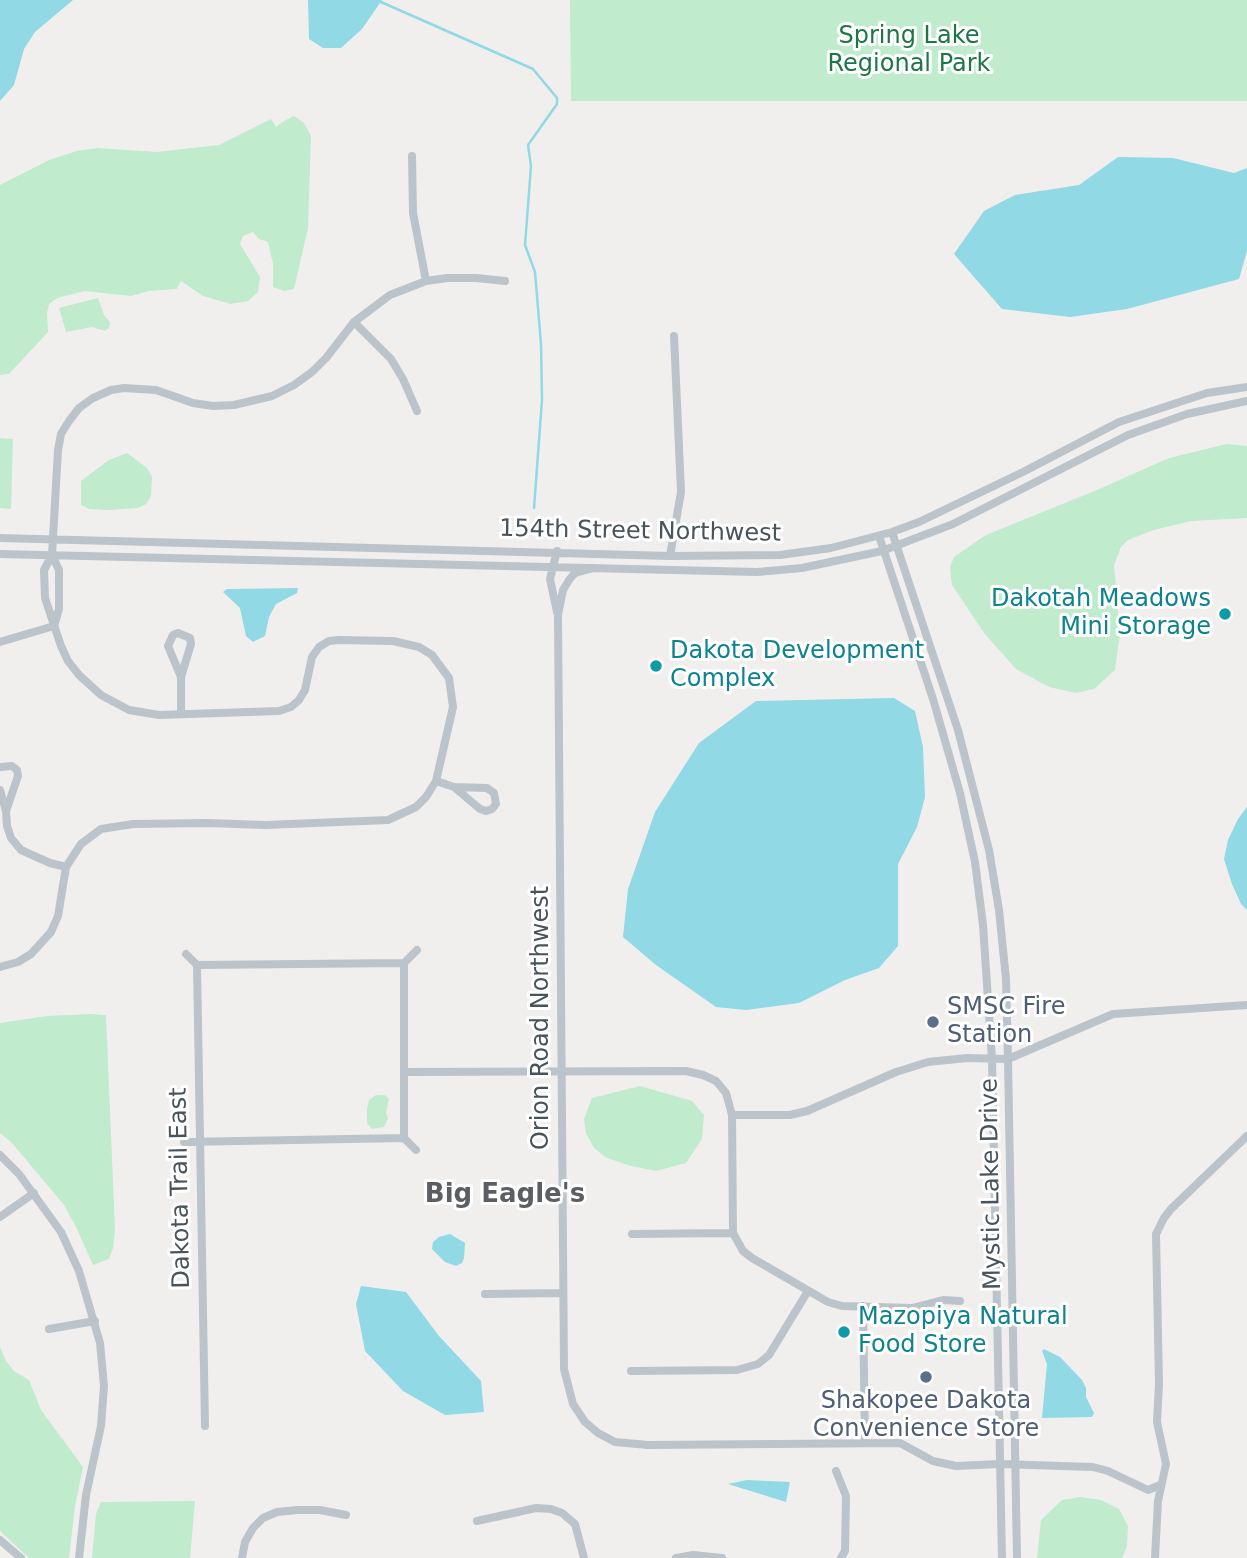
<!DOCTYPE html>
<style>
body{margin:0}
canvas{display:block;background:#f1eeee}
</style>
<canvas width="1247" height="1558"></canvas>
<script>
const ctx = document.querySelector('canvas').getContext('2d');
ctx.lineJoin = 'round';
function paint(path, color) { ctx.fillStyle = color; ctx.fill(path, 'evenodd'); }
const toPath = rows => new Path2D(rows.map(r => 'M' + r).join(''));
function trace(path, color, width, dash) { ctx.strokeStyle = color; ctx.lineWidth = width; ctx.lineCap = dash ? 'butt' : 'round'; ctx.setLineDash(dash || []); ctx.stroke(path); }
function label(font, color, halo, rows, align = 'center') {
  ctx.font = font + ' "DejaVu Sans",sans-serif'; ctx.lineWidth = 6; ctx.setLineDash([]); ctx.textBaseline = 'middle'; ctx.strokeStyle = halo; ctx.fillStyle = color; for (const [text, x, y, turn = 0] of rows) {
    ctx.save(); ctx.translate(x, y); ctx.rotate((+turn || 0) * Math.PI / 180); ctx.textAlign = isNaN(turn) ? turn : align; if (halo) ctx.strokeText(text, 0, 0); ctx.fillText(text, 0, 0); ctx.restore();
  }
}
paint(toPath([
 [570,0,1247,0,1247,101,571,101],
 [294,116,304,123,311,136,308,228,294,289,284,291,273,287,273,264,268,242,259,239,253,232,243,236,240,244,260,277,258,292,248,301,231,304,203,296,181,281,177,289,149,291,131,296,85,291,57,298,49,304,47,313,48,332,9,374,0,375,0,185,49,160,77,151,97,148,157,152,219,145,271,119,276,127,284,121],
 [98,298,104,315,110,322,109,328,105,331,92,327,66,332,59,308],
 [0,438,13,439,11,509,0,508],
 [1227,444,1247,446,1247,518,1191,521,1154,530,1128,540,1121,547,1114,565,1120,633,1115,670,1094,689,1076,693,1049,687,1016,669,984,633,952,585,950,567,954,557,986,535,1097,490,1169,458],
 [127,453,147,468,152,477,151,496,146,504,138,508,108,510,89,509,81,505,81,481,109,460],
 [90,1014,106,1015,115,1230,113,1248,109,1259,93,1265,77,1229,64,1205,12,1143,0,1133,0,1023,47,1016],
 [640,1086,692,1101,704,1115,702,1139,686,1163,656,1171,627,1165,605,1157,594,1148,586,1133,584,1119,592,1098],
 [376,1095,385,1095,389,1099,386,1113,388,1118,384,1127,372,1129,367,1123,367,1109,369,1100],
 [0,1347,6,1361,14,1371,29,1380,41,1410,83,1467,75,1506,69,1558,29,1558,0,1531],
 [1081,1497,1101,1500,1119,1509,1128,1526,1127,1546,1122,1558,1037,1558,1041,1520,1062,1500],
 [195,1501,190,1558,92,1558,96,1514,101,1502]
]), '#c0ebcd');
paint(toPath([
 [0,0,73,0,35,32,24,49,14,85,0,101],
 [308,0,382,0,362,29,341,48,323,48,309,39],
 [1118,157,1173,158,1234,173,1247,168,1247,251,1239,279,1127,309,1070,317,1002,309,954,254,984,211,1015,195,1079,185],
 [298,588,297,593,276,604,269,617,265,636,253,642,246,636,240,608,223,592,227,589],
 [894,698,915,711,923,747,925,797,917,827,898,864,898,946,879,968,845,980,799,1003,746,1010,716,1007,656,965,623,937,628,889,655,812,699,743,756,701],
 [1247,807,1247,910,1241,904,1232,884,1224,859,1228,840,1238,819],
 [450,1234,465,1243,464,1258,462,1263,456,1266,445,1262,432,1249,433,1242,439,1237],
 [361,1286,406,1292,439,1336,481,1381,484,1412,445,1415,403,1391,365,1351,356,1304],
 [1044,1349,1060,1357,1082,1380,1086,1388,1086,1397,1094,1413,1092,1417,1042,1418,1047,1364,1042,1351],
 [747,1480,790,1482,786,1502,728,1484]
]), '#90d9e5');
trace(toPath([
 [381,2,533,69,557,98,557,104,528,145,531,166,525,245,535,272,541,344,542,400,534,508]
]), '#90d9e5', 2.5);
trace(toPath([
 [412,156,413,213,426,281],
 [354,322,391,359,403,379,417,411],
 [892,532,958,730,989,850,999,910,1006,979,1008,1059,1017,1558],
 [879,536,933,699,960,793,975,862,983,925,992,1059,1002,1558],
 [0,538,670,556,780,555,831,548,892,532,919,522,1023,472,1119,422,1207,393,1247,387],
 [557,551,550,579,557,612],
 [0,554,757,572,802,568,882,551,953,524,1128,435,1187,414,1247,401],
 [52,555,59,570,59,609,54,626],
 [670,556,681,492,674,336],
 [594,568,575,573,569,580,563,590,558,615,564,1369,573,1404,585,1422,598,1433,615,1442,648,1445,900,1443,933,1461,956,1466,999,1464,1093,1467,1108,1471,1148,1490,1160,1485],
 [0,642,54,626],
 [181,714,181,677,191,644,190,638,178,633,173,635,168,646,181,677],
 [0,767,12,766,17,770,18,776,6,811],
 [436,781,454,787,487,788,494,793,496,804,492,809,486,811,480,809,454,787],
 [0,790,6,811,7,826,11,838,21,850,50,863,66,867],
 [186,954,197,965,205,1426],
 [404,963,404,1138],
 [404,963,417,950],
 [197,965,404,963],
 [0,967,18,962,31,954,51,932,58,916,66,867,81,844,101,829,133,824,207,823,265,825,388,820,416,807,426,797,436,781,453,707,449,678,432,655,419,647,393,641,339,640,329,641,319,647,312,657,305,690,299,700,291,707,279,711,159,715,129,710,101,695,79,675,68,661,61,646,45,598,44,570,52,555,58,450,61,434,69,421,79,408,93,398,111,390,124,388,156,390,193,403,213,406,234,405,272,396,294,385,312,372,326,358,354,322,390,295,426,281,447,278,476,278,505,281],
 [404,1072,686,1071,703,1075,716,1081,726,1093,732,1115,733,1233,743,1251,752,1258,828,1302,842,1306,912,1308,943,1300,960,1301],
 [732,1115,790,1115,807,1111,896,1072,928,1062,967,1058,1008,1059,1113,1014,1247,1005],
 [404,1138,416,1150],
 [184,1142,404,1138],
 [0,1155,19,1174,61,1232,79,1271,100,1343,104,1386,101,1426,86,1495,79,1558],
 [0,1217,34,1193],
 [632,1234,733,1233],
 [485,1294,563,1293],
 [863,1306,865,1443],
 [49,1329,95,1321],
 [631,1371,737,1370,758,1364,769,1355,808,1291],
 [836,1471,846,1496,845,1551,841,1558],
 [477,1521,536,1508,551,1509,562,1513,575,1524,584,1558],
 [0,1540,21,1558],
 [242,1558,245,1542,253,1528,263,1518,277,1512,297,1510,320,1510,346,1515],
 [676,1558,693,1555,722,1558],
 [1155,1558,1158,1501,1166,1464,1157,1422,1159,1384,1156,1234,1164,1218,1171,1209,1247,1136]
]), '#bbc4ca', 8);
for (const [x, y, r, color] of [
 [1225,614,7,"#0f9aa8"],
 [656,666,7,"#0f9aa8"],
 [933,1022,7,"#5c6f8a"],
 [844,1332,7,"#0f9aa8"],
 [926,1377,7,"#5c6f8a"]
]) { const dot = new Path2D(); dot.arc(x, y, r, 0, 2 * Math.PI); ctx.fillStyle = color; ctx.fill(dot); trace(dot, '#fff', 2.5); }
label('24px', '#1e7644', '#fff', [
 ["Spring Lake",909,37],
 ["Regional Park",909,65]
]);
label('24px', '#48535a', '#fff', [
 ["154th Street Northwest",640,532,1],
 ["Orion Road Northwest",542,1018,-90],
 ["Mystic Lake Drive",992,1184,-91],
 ["Dakota Trail East",181,1188,-91]
]);
label('24px', '#0d838f', '#fff', [
 ["Dakotah Meadows",1211,600,"right"],
 ["Mini Storage",1211,628,"right"],
 ["Dakota Development",670,652],
 ["Complex",670,680],
 ["Mazopiya Natural",858,1318],
 ["Food Store",858,1346]
], 'left');
label('24px', '#4e5e75', '#fff', [
 ["SMSC Fire",947,1008],
 ["Station",947,1036],
 ["Shakopee Dakota",926,1402,"center"],
 ["Convenience Store",926,1430,"center"]
], 'left');
label('bold 26px', '#5b5f63', '#fff', [
 ["Big Eagle's",505,1195]
]);
</script>
